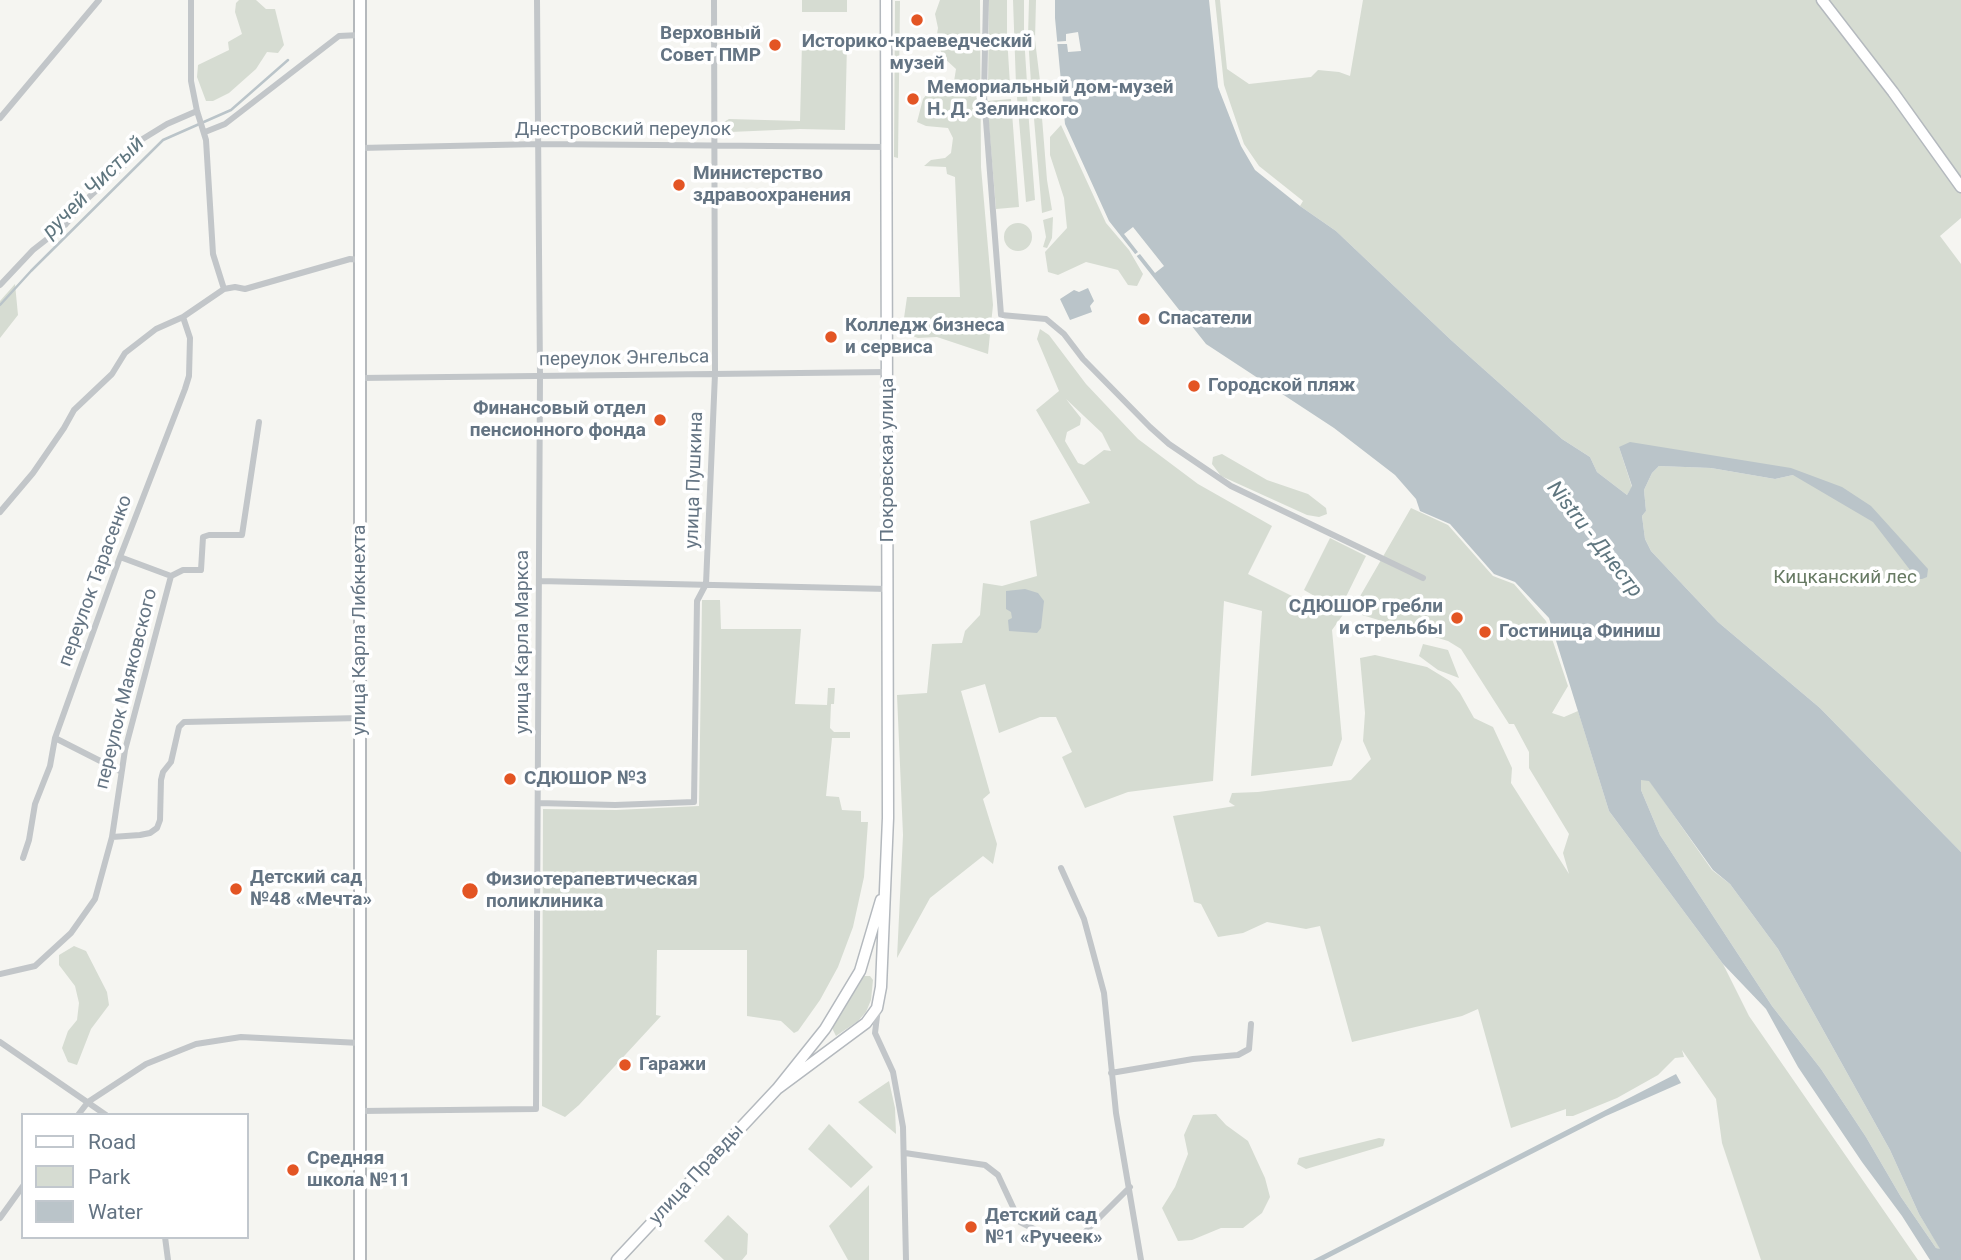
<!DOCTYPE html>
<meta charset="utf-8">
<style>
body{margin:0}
#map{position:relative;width:1961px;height:1260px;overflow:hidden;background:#f5f5f1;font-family:Roboto,sans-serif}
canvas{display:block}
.legend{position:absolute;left:21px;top:1113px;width:228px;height:126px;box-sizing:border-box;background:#fff;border:2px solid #c1c7cd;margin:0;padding:9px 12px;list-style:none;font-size:21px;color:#647483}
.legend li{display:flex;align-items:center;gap:14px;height:35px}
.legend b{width:35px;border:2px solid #c1c7cd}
</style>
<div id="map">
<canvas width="1961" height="1260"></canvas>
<ul class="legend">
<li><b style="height:9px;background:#fff"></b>Road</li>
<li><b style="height:19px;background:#d6dcd2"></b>Park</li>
<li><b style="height:19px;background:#bac4c9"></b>Water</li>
</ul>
</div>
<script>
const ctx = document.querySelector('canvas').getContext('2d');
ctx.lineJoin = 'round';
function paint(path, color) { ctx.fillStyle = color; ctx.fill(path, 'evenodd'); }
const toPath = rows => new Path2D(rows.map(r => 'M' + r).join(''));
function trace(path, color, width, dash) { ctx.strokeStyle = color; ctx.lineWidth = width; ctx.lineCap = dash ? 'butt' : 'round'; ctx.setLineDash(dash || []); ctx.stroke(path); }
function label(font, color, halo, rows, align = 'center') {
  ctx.font = font + ' Roboto,sans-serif'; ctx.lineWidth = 7; ctx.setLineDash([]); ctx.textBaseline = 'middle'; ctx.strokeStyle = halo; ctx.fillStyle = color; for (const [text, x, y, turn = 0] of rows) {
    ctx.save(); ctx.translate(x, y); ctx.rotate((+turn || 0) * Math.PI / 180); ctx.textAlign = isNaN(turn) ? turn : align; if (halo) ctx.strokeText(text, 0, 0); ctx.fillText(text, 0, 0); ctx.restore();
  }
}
paint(toPath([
 [239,0,256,0,266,9,275,9,284,45,278,53,267,52,256,69,229,93,213,101,206,101,197,77,198,65,229,50,228,42,242,34,235,12,236,3],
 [802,0,847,0,847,12,802,12],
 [940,0,980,0,981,167,993,305,988,354,937,337,918,338,902,332,907,297,960,297,955,177,947,174,946,167,924,166,931,160,945,158,951,153,953,138,948,128,926,126,917,122,923,99,927,94,952,94,956,69,944,58,936,40,938,28,935,14],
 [989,0,1007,0,1007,36,1010,85,988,87],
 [1013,0,1024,0,1024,36,1027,83,1016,85],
 [1029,0,1036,0,1035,40,1040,81,1031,83,1028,37],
 [1215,0,1220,0,1227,69,1249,84,1311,77,1318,70,1339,72,1350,76,1363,0,1961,0,1961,218,1940,236,1961,264,1961,852,1820,708,1718,622,1651,551,1645,539,1642,516,1646,511,1644,490,1652,473,1659,466,1711,468,1775,479,1793,475,1619,447,1632,487,1627,495,1597,472,1590,457,1562,439,1451,340,1336,231,1300,206,1303,201,1259,166,1244,144,1224,85],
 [895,1,900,1,898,158,894,157],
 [802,43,847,44,845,130,800,129,730,132,722,129,724,122,729,119,800,121],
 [1040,93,1047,180,1052,210,1042,213,1032,95],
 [1027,96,1035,200,1026,202,1017,97],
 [1011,99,1019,207,996,209,987,101],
 [1061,125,1106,223,1129,250,1143,274,1137,286,1128,285,1118,270,1086,262,1058,275,1048,272,1045,252,1067,228,1064,198,1050,155,1050,137],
 [1053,217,1052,238,1047,248,1043,247,1046,237,1043,220],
 '1004 237a14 14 0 1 1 28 0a14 14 0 1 1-28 0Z',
 [15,284,18,315,0,338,0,301],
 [1040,329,1049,335,1086,384,1138,439,1198,484,1272,526,1248,574,1296,598,1318,598,1304,590,1330,538,1366,556,1340,609,1345,612,1332,630,1342,739,1332,766,1251,776,1262,611,1224,601,1213,781,1128,792,1085,808,1062,757,1072,752,1056,717,1040,717,999,733,985,684,961,691,990,793,983,799,997,844,993,864,983,856,930,898,897,958,903,835,897,695,927,693,932,644,962,643,965,631,980,615,983,583,1002,586,1037,576,1030,521,1090,503,1036,410,1059,391,1037,339],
 [1066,399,1102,433,1111,451,1104,450,1084,465,1078,463,1065,441,1067,432,1080,425,1081,418],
 [1222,454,1267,480,1308,494,1326,508,1327,514,1319,517,1307,515,1221,476,1212,464,1213,457],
 [1411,508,1448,525,1493,576,1514,584,1546,621,1568,686,1552,713,1564,717,1578,711,1609,811,1723,964,1749,1016,1918,1260,1761,1260,1722,1143,1716,1099,1682,1050,1684,1057,1675,1058,1658,1075,1617,1098,1573,1116,1566,1116,1566,1109,1511,1128,1478,1009,1462,1016,1352,1042,1320,926,1306,929,1267,922,1243,933,1218,937,1201,904,1194,902,1173,816,1235,806,1229,802,1232,793,1258,792,1351,780,1371,759,1363,741,1365,713,1360,658,1375,655,1427,667,1450,681,1460,693,1474,718,1493,727,1512,768,1511,783,1569,874,1563,853,1569,834,1529,768,1529,752,1514,724,1509,724,1461,649,1448,641,1362,615,1355,605],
 [702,600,720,600,721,629,801,629,795,704,827,705,828,688,835,688,834,704,831,704,830,728,834,732,850,732,850,738,832,738,826,796,839,797,842,810,861,811,861,822,868,822,864,877,853,927,838,967,820,1000,798,1031,794,1033,781,1021,747,1016,747,950,657,950,656,1015,661,1016,579,1105,565,1117,542,1106,543,809,616,810,699,806],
 [1423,644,1448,650,1459,678,1438,670,1419,656],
 [1640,780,1649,780,1712,870,1730,884,1778,949,1890,1150,1919,1214,1941,1250,1936,1248,1901,1197,1866,1137,1821,1069,1772,1006,1660,835,1641,790],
 [74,946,86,951,107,992,109,1005,91,1029,77,1065,68,1062,62,1048,68,1031,77,1020,79,1003,75,986,59,965,59,955],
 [864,976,870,976,873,980,871,1000,866,1012,858,1021,836,1036,832,1028],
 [889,1081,895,1108,896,1134,858,1102],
 [1216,1114,1226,1125,1248,1141,1265,1178,1270,1197,1262,1213,1243,1228,1221,1228,1192,1240,1178,1241,1162,1208,1175,1187,1188,1154,1184,1135,1193,1115],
 [829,1124,873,1167,851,1188,808,1149],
 [1379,1138,1385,1139,1383,1146,1306,1169,1297,1164,1299,1158],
 [869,1185,869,1260,848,1260,829,1226],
 [728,1215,748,1234,747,1254,742,1260,724,1260,704,1241]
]), '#d6dcd2');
paint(toPath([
 [1055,0,1209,0,1218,87,1241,146,1255,170,1300,206,1336,231,1451,340,1562,439,1590,457,1597,472,1627,495,1632,486,1619,447,1630,442,1791,468,1842,487,1871,506,1928,569,1927,577,1922,579,1917,579,1873,522,1793,475,1775,479,1711,468,1659,466,1652,473,1644,490,1646,511,1642,516,1645,539,1651,551,1718,622,1820,708,1961,852,1961,1260,1930,1260,1902,1216,1862,1162,1798,1067,1766,1009,1723,964,1609,811,1549,618,1515,582,1494,574,1450,524,1420,511,1416,499,1395,475,1334,428,1206,344,1109,221,1065,124,1055,18],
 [1641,780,1649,781,1713,870,1730,884,1778,949,1890,1150,1919,1214,1940,1249,1936,1248,1901,1197,1866,1137,1821,1069,1772,1006,1660,835,1641,790],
 [1088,288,1094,301,1090,306,1092,312,1070,320,1060,299,1074,290,1079,292],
 [1025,589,1038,593,1044,601,1041,628,1037,633,1009,631,1008,620,1012,618,1011,612,1006,609,1006,591],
 [1676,1074,1681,1083,1606,1116,1324,1260,1313,1260]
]), '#bac4c9');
paint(toPath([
 [1078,32,1081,51,1068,52,1067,44,1054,44,1053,42,1066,41,1066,34],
 [1133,227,1164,266,1155,273,1140,254,1135,257,1134,255,1138,252,1124,234]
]), '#f5f5f1');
trace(toPath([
 [0,305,31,271,163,140,231,110,288,60]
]), '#bac4c9', 2.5);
const secondary = toPath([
 [1822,0,1893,92,1961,187],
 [777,1089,866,1023,877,1008,881,987,888,818,886,0],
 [617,1260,777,1089,825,1029,860,971,881,900]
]);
const primary = toPath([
 [360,0,360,1260]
]);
trace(secondary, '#b4b9be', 13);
trace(primary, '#b5b9bd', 14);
trace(toPath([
 [191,0,191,81,197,111,206,140,213,254,224,289],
 [986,0,984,95,1001,315,1046,319,1064,334,1083,359,1150,427,1169,444,1231,486,1423,578],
 [0,118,99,0],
 [205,132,225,124,339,36,360,35],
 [360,148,539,144,886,147],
 [0,285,33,250,65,225,88,198,129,161,141,140,167,124,197,111],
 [360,378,888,372],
 [0,512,33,473,64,428,74,410,112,374,125,353,156,329,183,317,224,289,235,287,245,289,350,259,360,260],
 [120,557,171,576],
 [539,581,888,589],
 [55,738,120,771],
 [538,803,615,805,694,802,697,601,706,584,715,374,714,0],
 [112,837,140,835,150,833,157,828,160,820,161,780,163,772,171,762,179,727,184,722,360,718],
 [23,858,29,840,35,804,50,766,55,738,120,557,185,389,189,376,190,338,183,317],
 [1061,868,1084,919,1104,993,1116,1113,1141,1260],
 [0,974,35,966,71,933,95,899,112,837,125,750,171,576,183,570,201,570,203,537,209,535,242,535,259,422],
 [878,1008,875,1033,893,1072,903,1127,906,1260],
 [0,1042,106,1115],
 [1111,1073,1193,1059,1238,1055,1249,1049,1251,1024],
 [361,1111,536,1109,540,375,537,0],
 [78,1115,88,1102,146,1064,196,1044,241,1037,360,1043],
 [905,1153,985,1165,998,1175,1020,1222,1044,1234,1071,1239,1084,1233,1130,1187],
 [0,1218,23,1186],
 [165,1237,168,1260]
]), '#c2c6c9', 6);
trace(secondary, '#fff', 10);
trace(primary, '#fff', 10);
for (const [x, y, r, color] of [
 [917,20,7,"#e35524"],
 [775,45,7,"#e35524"],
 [913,99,7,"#e35524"],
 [679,185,7,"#e35524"],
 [1144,319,7,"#e35524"],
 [831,337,7,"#e35524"],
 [1194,386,7,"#e35524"],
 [660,420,7,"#e35524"],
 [1457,618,7,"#e35524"],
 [1485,632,7,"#e35524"],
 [510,779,7,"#e35524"],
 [236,889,7,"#e35524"],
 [470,891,9,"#e35524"],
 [625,1065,7,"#e35524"],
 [293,1170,7,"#e35524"],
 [971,1227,7,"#e35524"]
]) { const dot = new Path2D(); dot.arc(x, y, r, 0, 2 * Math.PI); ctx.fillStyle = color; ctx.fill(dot); trace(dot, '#fff', 2.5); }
label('bold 19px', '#647483', '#fff', [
 ["Верховный",761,34,"right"],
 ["Совет ПМР",761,56,"right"],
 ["Историко-краеведческий",917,42,"center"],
 ["музей",917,64,"center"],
 ["Мемориальный дом-музей",927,88],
 ["Н. Д. Зелинского",927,110],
 ["Министерство",693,174],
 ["здравоохранения",693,196],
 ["Спасатели",1158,319],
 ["Колледж бизнеса",845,326],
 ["и сервиса",845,348],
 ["Городской пляж",1208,386],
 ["Финансовый отдел",646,409,"right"],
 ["пенсионного фонда",646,431,"right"],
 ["СДЮШОР гребли",1443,607,"right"],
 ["и стрельбы",1443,629,"right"],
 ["Гостиница Финиш",1499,632],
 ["СДЮШОР №3",524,779],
 ["Детский сад",250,878],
 ["№48 «Мечта»",250,900],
 ["Физиотерапевтическая",486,880],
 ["поликлиника",486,902],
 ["Гаражи",639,1065],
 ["Средняя",307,1159],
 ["школа №11",307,1181],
 ["Детский сад",985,1216],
 ["№1 «Ручеек»",985,1238]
], 'left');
label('19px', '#647483', '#fff', [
 ["Днестровский переулок",623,130],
 ["переулок Энгельса",624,359,-1],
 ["Покровская улица",888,460,-90],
 ["улица Пушкина",695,480,-88],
 ["переулок Тарасенко",96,581,-70],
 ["улица Карла Либкнехта",360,630,-90],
 ["улица Карла Маркса",523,642,-90],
 ["переулок Маяковского",127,689,-76],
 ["улица Правды",697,1175,-47]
]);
label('19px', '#677a63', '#fff', [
 ["Кицканский лес",1845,578]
]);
label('italic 21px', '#5f767f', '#fff', [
 ["ручей Чистый",94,188,-45],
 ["Nistru - Днестр",1594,540,52]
]);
</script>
